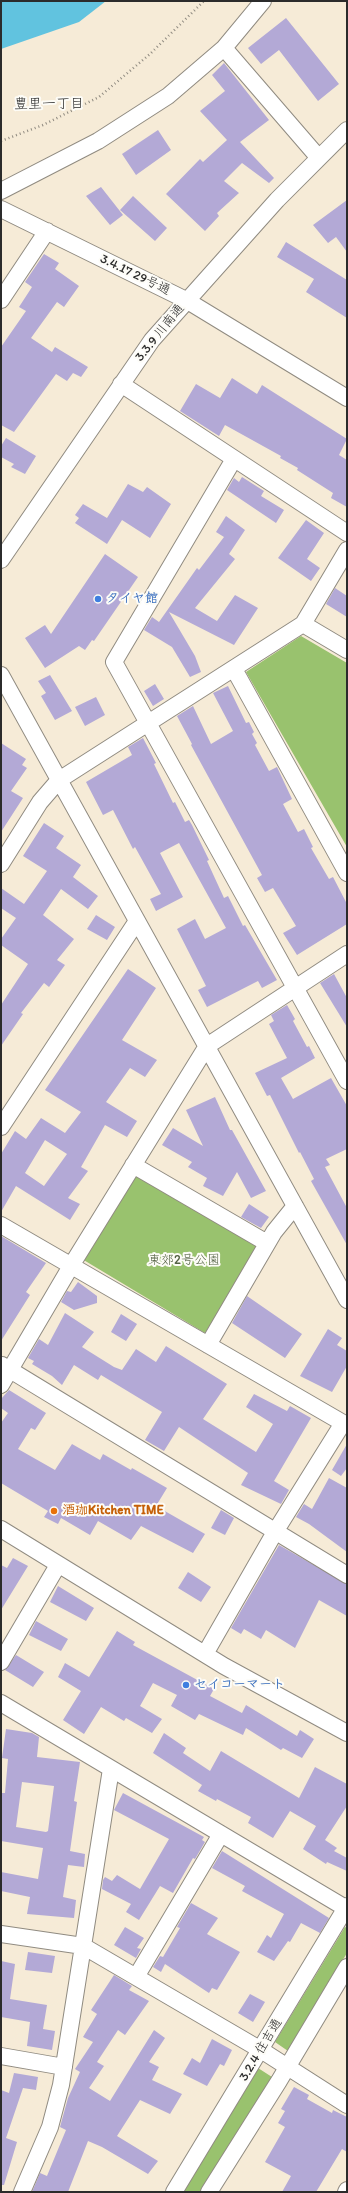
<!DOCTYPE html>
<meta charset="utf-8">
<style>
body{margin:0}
#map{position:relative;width:348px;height:2193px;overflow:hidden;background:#f6ebd7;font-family:Itim,sans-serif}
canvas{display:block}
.frame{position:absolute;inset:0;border:2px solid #2b2b2b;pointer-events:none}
</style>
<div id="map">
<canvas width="348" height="2193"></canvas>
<div class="frame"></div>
</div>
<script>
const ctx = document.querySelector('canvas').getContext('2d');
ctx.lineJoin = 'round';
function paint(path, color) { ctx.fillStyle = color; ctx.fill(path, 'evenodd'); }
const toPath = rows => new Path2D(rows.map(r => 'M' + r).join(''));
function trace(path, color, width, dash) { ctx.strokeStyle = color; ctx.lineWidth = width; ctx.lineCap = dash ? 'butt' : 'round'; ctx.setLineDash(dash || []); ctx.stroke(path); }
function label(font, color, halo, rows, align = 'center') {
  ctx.font = font + ' Itim,"Klee One",sans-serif'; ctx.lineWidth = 4; ctx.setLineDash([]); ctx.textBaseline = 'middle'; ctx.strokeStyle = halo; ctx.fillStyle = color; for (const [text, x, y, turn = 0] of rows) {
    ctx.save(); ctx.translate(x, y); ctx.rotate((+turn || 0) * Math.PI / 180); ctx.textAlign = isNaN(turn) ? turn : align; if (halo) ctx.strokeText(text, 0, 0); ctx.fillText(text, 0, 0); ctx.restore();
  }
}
paint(toPath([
 [301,636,347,663,347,847,246,672],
 [133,1174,259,1246,205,1333,82,1259],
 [345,1927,347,1928,347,1953,288,2051,275,2042],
 [258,2068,272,2077,200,2192,182,2192]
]), '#99c26e');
paint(toPath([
 [1,1,106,1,79,22,1,49]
]), '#61c3df');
paint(toPath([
 [286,18,339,84,318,101,279,50,261,64,248,48],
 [224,63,269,120,240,142,274,178,269,183,242,163,224,181,239,193,217,213,219,216,205,231,166,194,200,159,203,162,227,140,200,111,225,91,212,75],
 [158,130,171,150,136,175,122,154],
 [101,187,123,215,110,225,86,196],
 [133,196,167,228,155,241,120,210],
 [347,200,347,252,336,237,328,243,313,225],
 [286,242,347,280,347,318,306,292,314,279,277,257],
 [44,254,59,263,55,269,79,286,64,307,57,302,31,338,52,352,55,347,88,367,81,377,73,373,67,381,56,374,14,432,1,425,1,347,26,311,19,307,32,287,25,282],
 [232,378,257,394,262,385,347,439,339,455,347,460,347,507,331,498,333,493,297,470,298,468,280,458,281,456,225,425,219,436,180,411,196,384,220,398],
 [6,438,36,456,25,474,11,467,14,464,1,457,1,446],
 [242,477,264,491,261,496,284,510,276,523,227,490,234,478,239,482],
 [128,484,143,492,147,487,171,504,150,538,122,520,107,544,75,523,79,518,75,515,83,504,107,518],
 [226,516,245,530,229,554,235,559,195,608,217,621,235,595,258,608,234,645,169,612,195,656,201,672,190,677,172,647,144,630,152,617,159,622,197,568,199,570,224,537,216,532],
 [306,520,324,533,307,559,320,568,311,581,278,558],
 [105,554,138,577,94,641,92,640,85,650,79,646,45,668,25,638,45,625,51,634],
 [335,588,347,596,347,617,326,604],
 [50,675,72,711,55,720,41,696,46,693,38,681],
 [155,684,164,699,153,706,144,691],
 [228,686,246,723,249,722,254,732,252,734,257,743,255,745,269,771,277,767,292,799,283,804,298,832,304,829,313,847,311,848,329,879,333,877,347,904,347,924,297,955,283,933,296,926,273,888,265,892,257,878,262,875,191,745,192,744,177,716,193,706,211,744,233,731,213,693],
 [96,697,105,715,85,726,75,707],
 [143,738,156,763,154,764,173,803,175,802,185,822,189,820,192,825,209,860,207,861,224,898,228,896,243,926,245,925,277,980,262,988,258,981,207,1007,198,990,206,986,177,929,195,919,205,939,226,928,179,843,160,853,183,897,156,911,150,899,161,894,135,847,133,849,113,810,103,815,86,782,132,755,128,747],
 [1,743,26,759,22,765,27,768,11,791,23,798,1,832],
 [44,823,64,836,56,848,81,865,73,877,98,896,88,909,61,889,43,915,74,939,57,960,65,965,49,987,44,983,21,1013,23,1014,1,1046,1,1005,28,964,1,945,1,939,16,918,1,908,1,888,24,904,47,871,23,856],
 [96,915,115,927,107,940,87,929],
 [128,969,156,988,122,1040,157,1060,145,1077,130,1068,106,1102,137,1121,127,1137,105,1125,81,1167,88,1171,68,1198,80,1204,70,1220,16,1186,1,1212,1,1154,15,1131,26,1139,41,1118,65,1133,81,1112,45,1090],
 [45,1140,67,1154,44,1186,25,1173],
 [334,974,347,998,347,1027,320,983],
 [287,1005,295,1019,293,1021,307,1047,309,1046,315,1058,281,1078,293,1099,331,1078,347,1106,347,1149,326,1159,330,1165,325,1167,347,1208,347,1245,311,1181,314,1179,300,1152,299,1153,270,1095,267,1096,255,1073,287,1058,269,1024,274,1021,271,1015],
 [215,1097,230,1130,232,1130,266,1191,251,1198,237,1172,223,1196,203,1186,207,1178,188,1167,192,1162,162,1145,173,1128,203,1146,186,1110],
 [249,1204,269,1217,261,1228,241,1217],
 [1,1236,46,1263,26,1292,30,1295,1,1341],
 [78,1282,97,1296,97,1303,74,1310,61,1302,67,1291,71,1292],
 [247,1296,302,1334,285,1358,232,1323],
 [65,1313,94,1332,82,1347,114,1367,122,1370,136,1349,156,1362,166,1346,227,1384,203,1419,256,1452,273,1424,246,1407,254,1394,287,1411,290,1406,311,1418,274,1481,289,1490,281,1504,241,1485,248,1473,179,1427,164,1451,145,1440,162,1412,101,1375,98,1380,74,1365,62,1385,52,1376,32,1364,34,1361,28,1358,39,1339,48,1345],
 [121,1314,137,1324,126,1341,111,1332],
 [328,1329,342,1338,337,1345,347,1351,347,1366,332,1392,300,1376],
 [9,1390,46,1413,35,1430,31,1428,18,1449,55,1470,72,1444,100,1460,103,1454,131,1470,132,1468,167,1488,156,1506,205,1534,193,1553,141,1526,131,1540,98,1521,90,1535,61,1518,58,1524,44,1517,48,1511,1,1483,1,1423,8,1413,1,1408,1,1399],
 [347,1444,347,1468,341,1476,332,1470],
 [329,1478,347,1488,347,1552,309,1524,296,1517,304,1504,312,1509],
 [221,1510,234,1518,225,1535,211,1528],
 [279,1545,347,1584,347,1616,319,1600,295,1648,266,1630,261,1639,244,1629,241,1634,231,1628],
 [13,1558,28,1566,1,1610,1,1565,7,1568],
 [188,1572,211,1587,201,1602,178,1588],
 [58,1586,94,1608,86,1621,50,1602],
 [36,1621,68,1639,61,1651,29,1635],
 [117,1631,135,1642,133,1645,214,1689,210,1696,242,1713,246,1705,297,1736,300,1730,314,1739,302,1758,283,1748,281,1750,246,1728,243,1735,199,1714,195,1720,171,1706,177,1695,153,1683,140,1706,162,1719,152,1733,126,1718,124,1721,101,1707,84,1734,63,1720,81,1691,58,1677,65,1663,89,1677],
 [16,1655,44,1672,33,1687,5,1670],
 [6,1729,32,1733,39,1737,37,1757,80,1762,74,1801,77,1802,70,1851,85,1854,84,1867,68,1865,63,1897,76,1900,74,1918,27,1914,30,1897,1,1891,1,1872,38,1879,43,1848,1,1841,1,1793,5,1793,8,1759,2,1758],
 [22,1782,54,1786,48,1831,46,1832,16,1827],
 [164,1733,186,1748,183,1753,210,1771,221,1751,299,1798,315,1767,347,1784,347,1806,325,1840,337,1848,334,1851,347,1858,347,1871,327,1862,326,1864,303,1849,316,1826,290,1811,273,1838,248,1823,251,1817,217,1799,216,1801,198,1791,202,1785,153,1753],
 [123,1793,204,1837,202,1840,205,1842,195,1859,193,1858,173,1893,160,1886,139,1920,126,1912,131,1904,102,1889,103,1880,105,1877,112,1881,117,1875,140,1889,169,1839,114,1810],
 [222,1851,329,1918,320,1933,301,1923,290,1942,288,1941,274,1961,257,1952,267,1935,271,1938,284,1914,242,1891,245,1886,212,1868],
 [191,1903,218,1918,207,1934,240,1952,217,1990,212,1988,209,1993,165,1964,161,1972,153,1967,160,1956,163,1957,180,1928,177,1927],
 [125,1927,144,1938,137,1948,141,1949,136,1958,114,1945],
 [28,1952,55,1956,52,1973,25,1970],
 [1,1961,15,1964,10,1999,47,2005,43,2029,55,2031,52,2050,27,2046,30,2022,1,2017],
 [114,1975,132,1986,129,1990,149,2001,125,2035,118,2030,97,2062,104,2066,89,2088,110,2101,154,2030,165,2038,149,2062,159,2067,152,2080,182,2094,170,2114,140,2100,117,2136,158,2161,148,2174,102,2147,88,2141,68,2192,32,2192,40,2173,47,2176,66,2130,60,2127,68,2098,80,2072,75,2069,93,2042,83,2037,97,2014,91,2010],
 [250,1994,265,2002,253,2022,238,2013],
 [212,2039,232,2050,224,2066,220,2064,207,2086,183,2074,192,2058,200,2063],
 [14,2073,38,2077,36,2090,23,2088,6,2138,17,2142,4,2185,1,2185,1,2090,9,2093],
 [294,2087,309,2095,307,2099,332,2113,333,2110,347,2117,347,2152,342,2149,316,2192,282,2192,291,2176,265,2162,285,2127,278,2123,285,2111,281,2109]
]), '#b3a9d6');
const minor = toPath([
 [224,48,319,158],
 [1,191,98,141,168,96,224,48,263,1],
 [1,209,186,300,347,398],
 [1,300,47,231],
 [121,384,347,533],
 [234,459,114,662,347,1081],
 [1,560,152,340,277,200,347,130],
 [303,624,347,650],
 [234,669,347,873],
 [1,675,347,1300],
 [1,864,40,802,59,780,303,624,347,550],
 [1,1127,137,921],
 [133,1165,267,1243],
 [1,1225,343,1423,275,1532,205,1654],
 [208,1345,274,1232,295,1206],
 [2,1365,347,1575],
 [1,1385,71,1266,207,1046,347,954],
 [1,1529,224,1666,347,1733],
 [1,1662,58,1565],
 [1,1703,347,1909],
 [1,1934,83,1946,261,2050,347,2105],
 [136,1977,221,1834],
 [1,2056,64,2067],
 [22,2192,50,2127,61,2085,111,1769],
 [174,2192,347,1906],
 [209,2192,279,2081,347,1967],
 [346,2192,347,2190]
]);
trace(minor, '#908b81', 18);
trace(toPath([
 [1,141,43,125,99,97,150,54,204,1]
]), '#908b81', 2.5, [1, 3]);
trace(minor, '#fff', 16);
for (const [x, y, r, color] of [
 [98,599,4,"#3f7fe0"],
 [54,1511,4,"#e8710a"],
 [186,1685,4,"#3f7fe0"]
]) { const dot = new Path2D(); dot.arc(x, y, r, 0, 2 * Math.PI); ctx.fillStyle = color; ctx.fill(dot); trace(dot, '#fdfcf7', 1.5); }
label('13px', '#2b2b2b', '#fdfcf7', [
 ["3.4.17 29号通",135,275,26],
 ["3.3.9 川南通",160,333,-51],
 ["3.2.4 住吉通",261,2050,-59]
]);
label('bold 13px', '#366cbe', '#fdfcf7', [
 ["タイヤ館",106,599],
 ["セイコーマート",194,1685]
], 'left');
label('13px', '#526042', '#fdfcf7', [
 ["東郊2号公園",184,1261]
]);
label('bold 13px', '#c56008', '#fdfcf7', [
 ["酒珈Kitchen TIME",62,1511]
], 'left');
label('14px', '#2b2b2b', '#fdfcf7', [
 ["豊里一丁目",49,104]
]);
</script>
